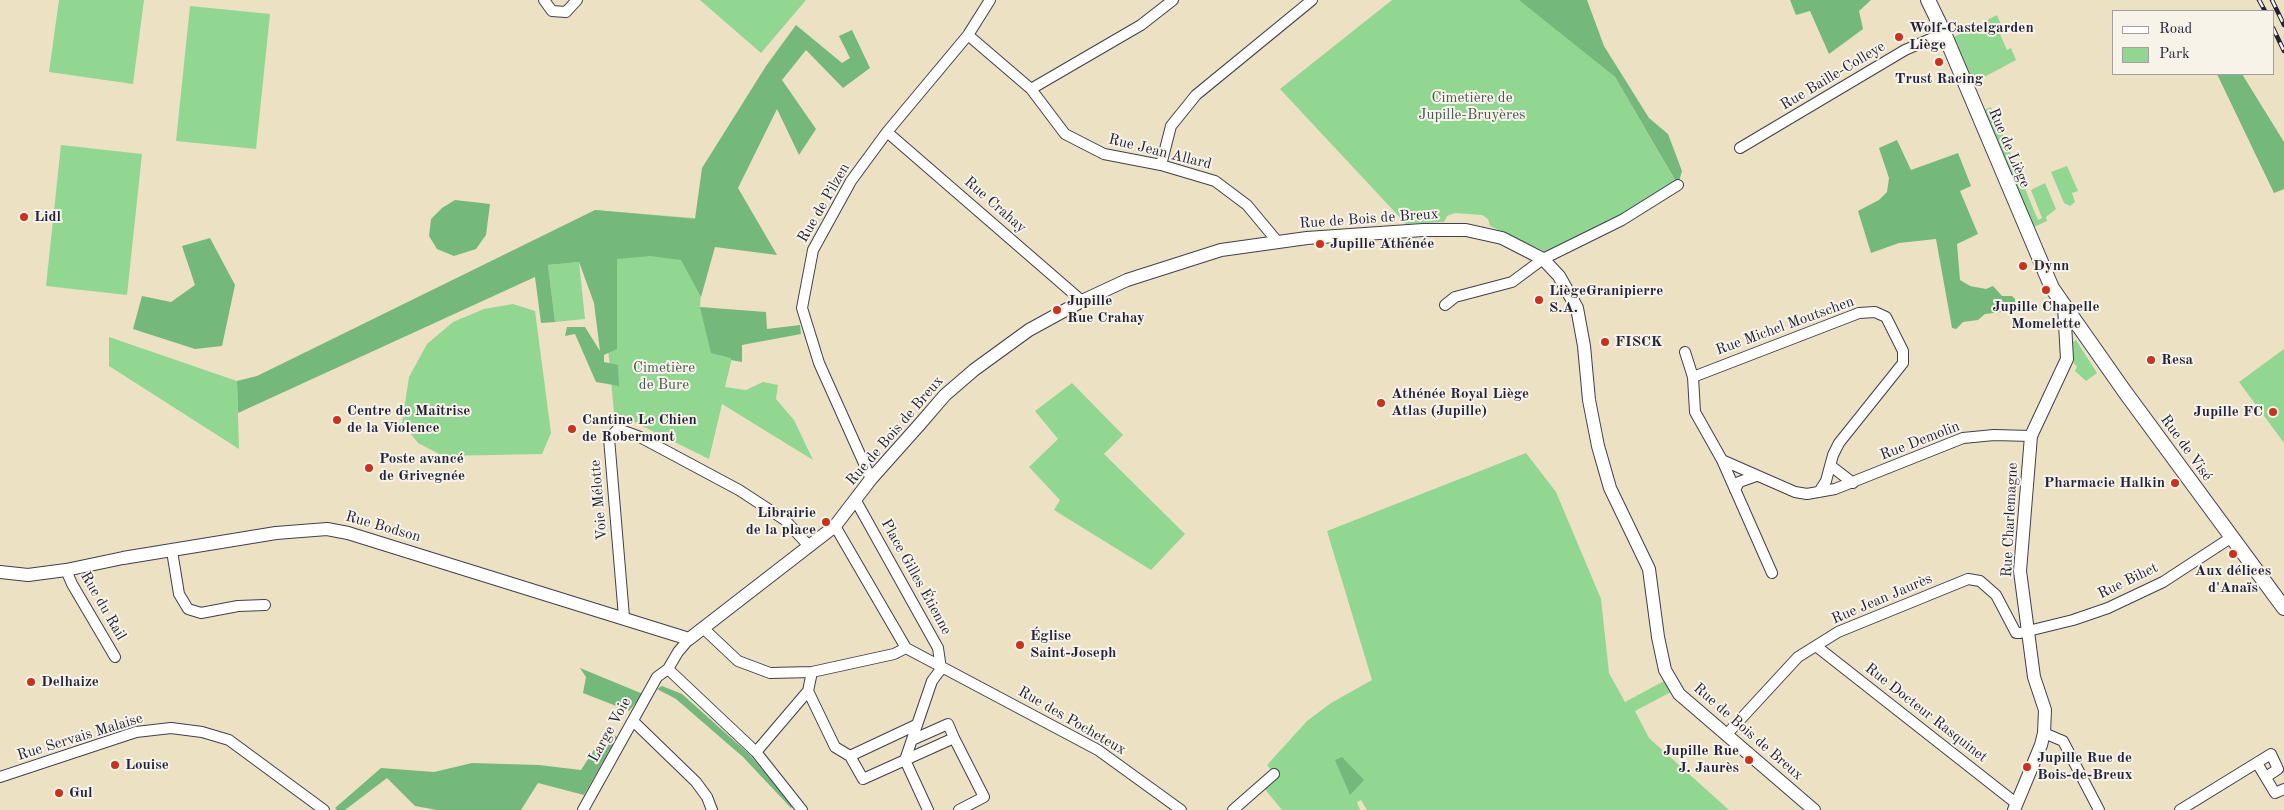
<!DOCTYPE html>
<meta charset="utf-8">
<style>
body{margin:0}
#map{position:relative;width:2284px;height:810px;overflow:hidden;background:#ede1c3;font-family:"Old Standard TT",serif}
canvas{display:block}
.legend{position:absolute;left:2112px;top:10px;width:162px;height:65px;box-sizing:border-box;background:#f7f3e8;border:1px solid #a29fa3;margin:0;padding:6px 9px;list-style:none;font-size:15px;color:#22223b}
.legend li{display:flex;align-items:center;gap:10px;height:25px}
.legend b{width:25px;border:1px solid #a29fa3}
</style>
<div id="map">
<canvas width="2284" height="810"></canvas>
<ul class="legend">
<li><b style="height:6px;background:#fff"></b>Road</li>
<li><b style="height:14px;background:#92d791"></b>Park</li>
</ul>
</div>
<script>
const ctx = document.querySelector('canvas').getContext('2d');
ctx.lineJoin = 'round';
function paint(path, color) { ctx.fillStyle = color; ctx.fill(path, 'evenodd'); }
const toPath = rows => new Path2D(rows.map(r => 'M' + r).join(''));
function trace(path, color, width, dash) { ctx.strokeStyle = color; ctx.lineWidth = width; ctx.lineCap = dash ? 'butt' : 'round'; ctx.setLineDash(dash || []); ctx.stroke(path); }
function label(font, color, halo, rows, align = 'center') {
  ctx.font = font + ' "Old Standard TT",serif'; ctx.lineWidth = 4; ctx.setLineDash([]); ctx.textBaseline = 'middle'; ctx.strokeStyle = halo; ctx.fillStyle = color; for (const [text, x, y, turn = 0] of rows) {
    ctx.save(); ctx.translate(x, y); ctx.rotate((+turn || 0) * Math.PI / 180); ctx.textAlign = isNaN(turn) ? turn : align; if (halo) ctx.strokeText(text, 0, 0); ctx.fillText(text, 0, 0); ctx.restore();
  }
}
paint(toPath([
 [59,0,144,0,133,84,49,72],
 [700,0,806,0,761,53],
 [1392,0,1520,0,1615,77,1676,182,1597,229,1546,252,1490,226,1488,219,1482,215,1455,213,1447,216,1444,222,1406,224,1280,89],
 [190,6,270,14,256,149,176,141],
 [1997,15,2004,32,2000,34,2007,50,2011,48,2016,60,1973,83,1954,37],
 [1991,107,2038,220,2042,218,2031,190,2045,183,2056,209,2046,217,2047,221,2034,227,1984,110],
 [61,145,142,154,127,295,46,286],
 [2067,166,2078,191,2072,193,2075,202,2070,206,2064,203,2051,172],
 [595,210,706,219,700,307,732,358,725,387,746,390,763,382,778,385,776,399,794,420,813,460,722,404,709,459,614,412],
 [579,262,585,319,555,322,548,265],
 [513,304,535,311,551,433,542,454,443,456,418,443,402,423,409,377,427,344,453,322,484,309],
 [109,337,237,381,239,449,109,366],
 [2076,340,2097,373,2086,381,2075,371,2077,366,2074,364,2073,342],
 [2284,349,2284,443,2239,382],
 [1072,383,1123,435,1104,454,1185,534,1151,570,1054,510,1060,500,1029,467,1058,439,1035,411],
 [1526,453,1556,492,1601,599,1609,673,1625,702,1664,681,1671,692,1635,711,1649,738,1729,810,1367,810,1361,800,1357,802,1360,810,1282,810,1264,788,1278,778,1267,765,1307,721,1331,703,1372,680,1327,531]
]), '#92d791');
paint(toPath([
 [1519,0,1587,0,1604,46,1649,118,1668,134,1682,171,1678,185,1615,77],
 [1790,0,1871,0,1859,11,1863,29,1829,54,1810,11,1796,15],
 [796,25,842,63,850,58,839,36,852,30,870,68,843,88,806,50,782,80,816,129,799,155,777,109,738,188,777,255,715,247,701,297,681,260,650,256,617,259,617,349,604,355,604,362,618,365,619,386,596,382,575,334,565,336,567,327,585,327,600,351,594,303,579,262,548,265,555,322,541,323,535,277,238,413,237,381,257,376,595,210,695,219,702,168,766,66],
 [2217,74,2242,74,2284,142,2284,189,2274,193],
 [1897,140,1911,170,1958,153,1971,186,1960,191,1978,234,1957,244,1960,280,1970,286,1986,289,1993,286,2002,296,2012,296,2015,299,2015,304,2010,311,1985,314,1978,320,1963,322,1956,329,1952,328,1936,239,1899,243,1871,253,1858,211,1879,200,1887,192,1889,178,1879,148],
 [455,200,490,204,486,235,476,249,454,256,437,249,429,236,431,219,442,208],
 [210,238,235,285,222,346,195,349,133,329,142,296,171,302,195,285,182,246],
 [700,307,766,312,767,329,800,325,801,334,742,345,742,362,731,360,731,358,711,353],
 [580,668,643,694,629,711,583,693,586,677],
 [662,686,682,694,749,754,793,806,791,808,743,757,676,699,657,689],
 [606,731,617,737,584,795,538,783,521,810,437,810,415,806,387,778,345,810,337,810,335,808,381,768,434,772,472,763,539,765,581,770],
 [1342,757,1364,780,1350,795,1335,760]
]), '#75b87b');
const minor = toPath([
 [544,0,552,11,566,12,577,0],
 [968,35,1031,89,1065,134,1104,154,1161,165,1215,181,1247,205,1277,241],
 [1031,89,1141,25,1173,0],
 [887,132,1082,301],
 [1740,148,1905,50,1944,33],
 [1161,165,1171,126,1196,95,1312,0],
 [1445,305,1455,297,1512,282,1543,259,1622,220,1678,185],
 [1685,352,1693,377,1695,412,1722,460,1772,573],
 [1693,377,1859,313,1875,312,1886,317,1903,351,1903,363,1839,443,1833,455,1826,481,1819,492],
 [1722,460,1795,492,1807,494,1835,489,1963,438,1994,435,2031,436],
 [1831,466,1853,483],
 [871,479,819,363,802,308,813,250,851,181,887,132,968,35,990,0],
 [1735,490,1739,482,1756,476],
 [856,501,938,648,941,669],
 [835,526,906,648,1098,750,1181,810],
 [172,551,179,594,188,609,201,613,238,606,265,605],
 [66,570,72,584,115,657],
 [624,617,609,438,618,429,640,437,739,490,785,520,809,546],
 [703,628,738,661,770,673,812,672,894,654,906,648],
 [1816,646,2017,804],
 [668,669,756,752,802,810],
 [808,691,835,747,850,756,863,779,954,738,948,724,912,740],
 [633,721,696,782,707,797,712,810],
 [2044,733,2063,741,2099,810],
 [1726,735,1798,657,1838,632,1968,579,1980,581,1996,595,2016,633,2020,633,2073,620,2108,608,2163,582,2232,537],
 [954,738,984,797,959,810],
 [756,752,808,691,812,672],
 [850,756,916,725],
 [2257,763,2275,793,2284,789],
 [0,777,136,732,171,728,202,732,229,740,324,810],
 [583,810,657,677,668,669,678,652,689,639],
 [928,810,905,760,932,681,941,669],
 [1233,810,1274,774],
 [2180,810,2271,754,2278,769,2266,777]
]);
const tertiary = toPath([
 [0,572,28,575,66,570,123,558,276,533,327,529,348,533,689,639,835,526,871,479,920,424,945,395,974,370,1029,330,1082,301,1127,280,1221,250,1307,238,1423,230,1466,230,1502,238,1543,259,1559,276,1577,308,1584,346,1589,400,1598,446,1610,488,1649,569,1658,637,1665,670,1679,694,1814,810],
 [2014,810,2041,745,2044,733,2045,710,2034,677,2020,571,2031,436,2067,359,2064,306]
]);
const secondary = toPath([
 [1928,0,1944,33,2052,288,2125,392,2284,608]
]);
trace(minor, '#403f4f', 12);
trace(tertiary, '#403f4f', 14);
trace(secondary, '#403f4f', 16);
trace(minor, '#fff', 10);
trace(tertiary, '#fff', 12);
trace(secondary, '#fff', 14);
const rail = toPath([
 [2259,0,2265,11],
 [2272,0,2284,25],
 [2273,28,2284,51]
]);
trace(rail, '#22223b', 4.5);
trace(rail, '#f7f3e8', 2.5, [8]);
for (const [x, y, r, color] of [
 [1899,37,5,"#c8321e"],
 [1939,62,5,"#c8321e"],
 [24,217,5,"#c8321e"],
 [1320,244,5,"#c8321e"],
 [2023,266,5,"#c8321e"],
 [2046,290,5,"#c8321e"],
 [1539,300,5,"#c8321e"],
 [1057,310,5,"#c8321e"],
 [1605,342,5,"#c8321e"],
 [2151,360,5,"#c8321e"],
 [1381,403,5,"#c8321e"],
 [2273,412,5,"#c8321e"],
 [337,420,5,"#c8321e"],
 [572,429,5,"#c8321e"],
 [369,468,5,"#c8321e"],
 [2175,483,5,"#c8321e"],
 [826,522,5,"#c8321e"],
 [2233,554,5,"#c8321e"],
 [1020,645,5,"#c8321e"],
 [31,682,5,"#c8321e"],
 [1749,760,5,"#c8321e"],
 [115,765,5,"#c8321e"],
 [2027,767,5,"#c8321e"],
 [59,793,5,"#c8321e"]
]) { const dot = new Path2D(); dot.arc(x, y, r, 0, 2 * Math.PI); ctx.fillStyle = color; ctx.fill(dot); trace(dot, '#f7f3e8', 2); }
label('bold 15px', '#22223b', '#f7f3e8', [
 ["Wolf-Castelgarden",1909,28],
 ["Liège",1909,45],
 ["Trust Racing",1939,79,"center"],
 ["Lidl",34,217],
 ["Jupille Athénée",1330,244],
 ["Dynn",2033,266],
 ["LiègeGranipierre",1549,291],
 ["S.A.",1549,308],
 ["Jupille",1067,301],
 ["Rue Crahay",1067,318],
 ["Jupille Chapelle",2046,307,"center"],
 ["Momelette",2046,324,"center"],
 ["FISCK",1615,342],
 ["Resa",2161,360],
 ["Athénée Royal Liège",1391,394],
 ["Atlas (Jupille)",1391,411],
 ["Centre de Maîtrise",347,411],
 ["de la Violence",347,428],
 ["Jupille FC",2263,412,"right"],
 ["Cantine Le Chien",582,420],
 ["de Robermont",582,437],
 ["Poste avancé",379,459],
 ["de Grivegnée",379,476],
 ["Pharmacie Halkin",2165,483,"right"],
 ["Librairie",816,513,"right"],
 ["de la place",816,530,"right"],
 ["Aux délices",2233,571,"center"],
 ["d'Anaïs",2233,588,"center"],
 ["Église",1030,636],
 ["Saint-Joseph",1030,653],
 ["Delhaize",41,682],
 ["Jupille Rue",1739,751,"right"],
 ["J. Jaurès",1739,768,"right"],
 ["Jupille Rue de",2037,758],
 ["Bois-de-Breux",2037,775],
 ["Louise",125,765],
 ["Gul",69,793]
], 'left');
label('15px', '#22223b', '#f7f3e8', [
 ["Rue Baille-Colleye",1833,76,-31],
 ["Rue de Liège",2009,148,67],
 ["Rue Jean Allard",1160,152,14],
 ["Rue de Pilzen",824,203,-60],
 ["Rue Crahay",995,205,41],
 ["Rue de Bois de Breux",1369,219,-4],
 ["Rue Michel Moutschen",1785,326,-20],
 ["Rue de Bois de Breux",895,431,-49],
 ["Rue Demolin",1920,441,-21],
 ["Rue de Visé",2186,448,54],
 ["Voie Mélotte",599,500,-95],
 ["Rue Charlemagne",2010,520,-87],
 ["Rue Bodson",383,527,16],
 ["Place Gilles Étienne",916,577,61],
 ["Rue Bihet",2128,581,-26],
 ["Rue Jean Jaurès",1882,599,-23],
 ["Rue du Rail",103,606,60],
 ["Rue Docteur Rasquinet",1926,713,38],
 ["Rue des Pocheteux",1072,721,30],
 ["Large Voie",610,730,-61],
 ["Rue de Bois de Breux",1748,732,41],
 ["Rue Servais Malaise",80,737,-17]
]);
label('15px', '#445855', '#f7f3e8', [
 ["Cimetière de",1472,98],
 ["Jupille-Bruyères",1472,115],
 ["Cimetière",664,368],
 ["de Bure",664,385]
]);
</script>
